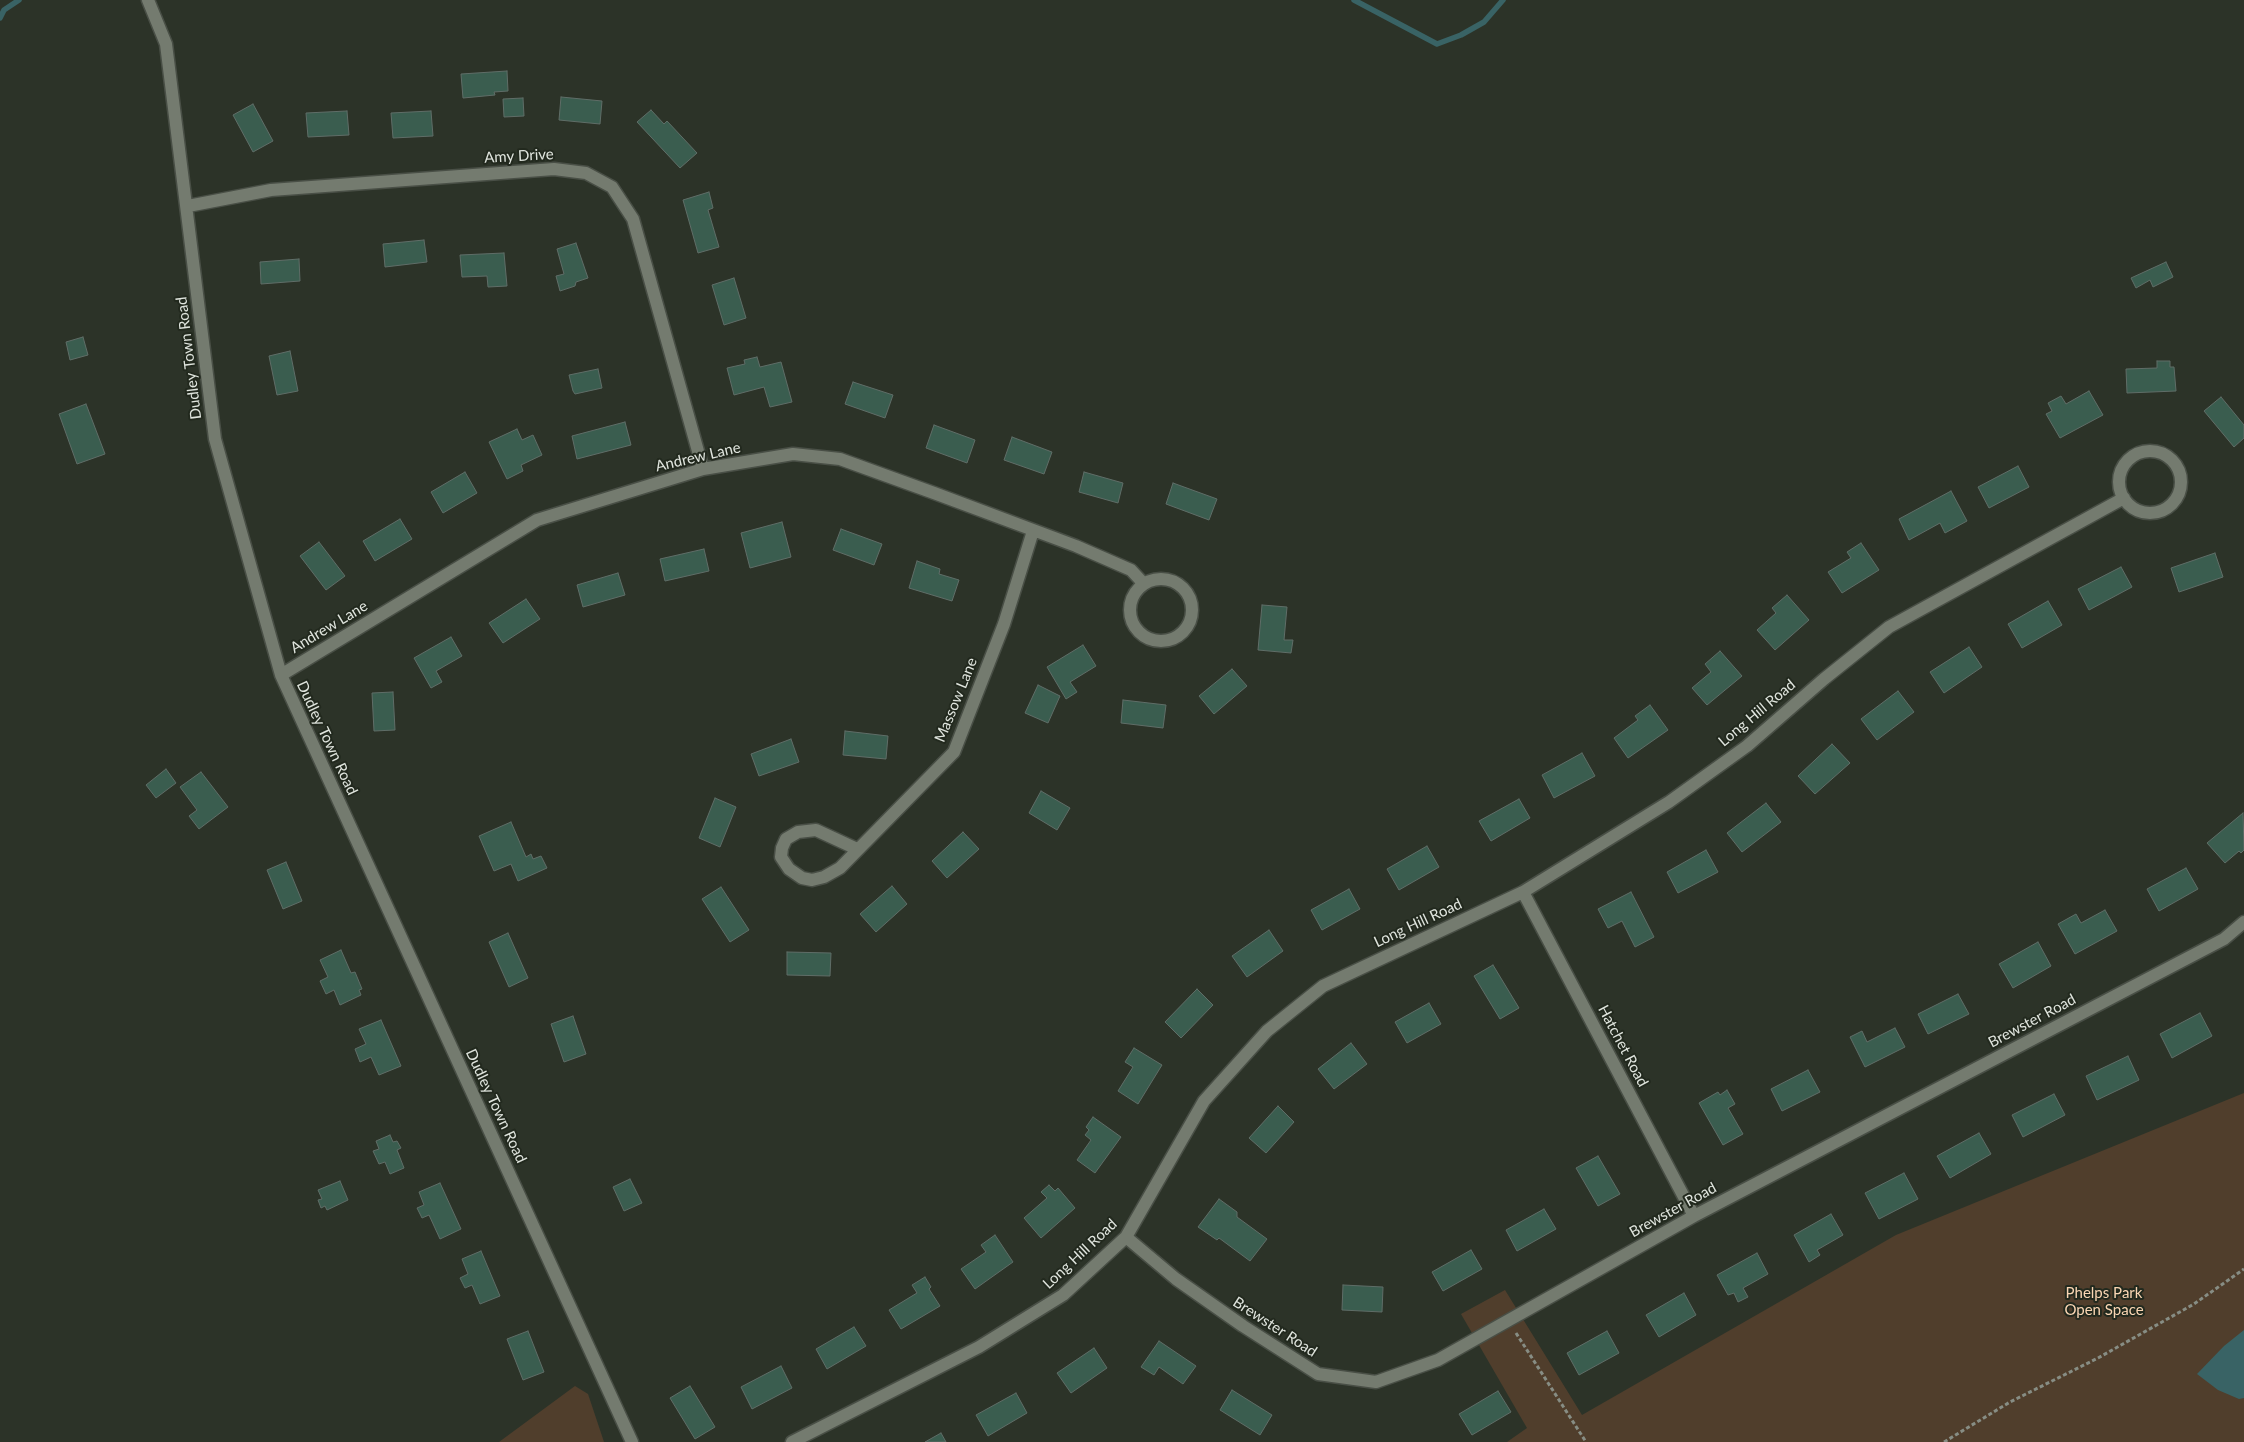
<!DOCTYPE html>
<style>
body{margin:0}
canvas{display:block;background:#2c3328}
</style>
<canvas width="2244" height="1442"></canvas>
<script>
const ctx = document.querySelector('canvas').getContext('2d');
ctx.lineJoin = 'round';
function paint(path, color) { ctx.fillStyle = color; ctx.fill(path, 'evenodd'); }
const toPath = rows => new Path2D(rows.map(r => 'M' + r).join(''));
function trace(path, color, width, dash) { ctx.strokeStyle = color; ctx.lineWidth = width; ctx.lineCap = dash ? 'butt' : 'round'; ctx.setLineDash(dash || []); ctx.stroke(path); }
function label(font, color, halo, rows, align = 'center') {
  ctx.font = font + ' Lato,sans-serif'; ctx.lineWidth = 4; ctx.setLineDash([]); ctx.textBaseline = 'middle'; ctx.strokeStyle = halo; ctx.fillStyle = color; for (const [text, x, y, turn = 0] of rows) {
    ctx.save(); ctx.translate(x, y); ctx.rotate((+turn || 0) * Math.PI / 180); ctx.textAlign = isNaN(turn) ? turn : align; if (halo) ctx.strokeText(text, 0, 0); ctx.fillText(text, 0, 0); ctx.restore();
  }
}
paint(toPath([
 [2244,1093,2244,1442,1507,1442,1527,1428,1461,1314,1505,1290,1582,1415,1896,1235],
 [575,1386,588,1394,604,1442,499,1442]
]), '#503e2c');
paint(toPath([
 [2244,1330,2244,1398,2239,1399,2218,1390,2197,1374,2224,1346]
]), '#396365');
trace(toPath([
 [1354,0,1437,44,1461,35,1484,22,1503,0],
 [0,18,4,10,19,0]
]), '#396365', 5.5);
const building = toPath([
 [507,71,508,91,494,92,495,95,463,98,461,74,507,71],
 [561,97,602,101,600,124,559,120,561,97],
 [523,98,524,116,504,117,503,99,523,98],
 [253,104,273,141,253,152,233,115,253,104],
 [651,110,664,124,667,121,697,153,680,168,637,122,651,110],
 [347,111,349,135,308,137,306,113,347,111],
 [431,111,433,136,393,138,391,113,431,111],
 [709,192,713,208,708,210,719,247,698,253,683,200,709,192],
 [424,240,427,262,385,267,383,244,424,240],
 [576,243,588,278,576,282,575,286,560,291,556,276,564,274,557,249,576,243],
 [504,253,507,286,488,287,487,276,462,277,460,255,504,253],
 [299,259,300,281,261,284,260,262,299,259],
 [2166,262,2173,277,2153,287,2150,280,2136,288,2131,278,2166,262],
 [734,278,746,318,724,325,712,285,734,278],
 [83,337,88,355,70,360,66,342,83,337],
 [290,351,298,391,277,395,269,356,290,351],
 [757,357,760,367,781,362,792,402,770,407,764,387,734,395,727,368,745,364,744,360,757,357],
 [2157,361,2170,361,2170,367,2174,367,2176,391,2127,393,2126,369,2157,368,2157,361],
 [598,369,602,388,575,394,573,391,569,375,598,369],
 [853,382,893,395,885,418,845,404,853,382],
 [2089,391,2103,415,2060,438,2046,414,2052,411,2048,403,2061,396,2066,404,2089,391],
 [2221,397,2244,425,2244,438,2234,447,2204,411,2221,397],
 [86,404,105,454,77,464,59,414,86,404],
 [625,422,631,445,577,459,572,436,625,422],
 [934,425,975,440,967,463,926,448,934,425],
 [517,429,522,440,533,435,542,455,521,465,523,471,507,479,489,442,517,429],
 [1012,437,1052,452,1044,474,1004,460,1012,437],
 [2018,466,2029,487,1989,508,1978,487,2018,466],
 [465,472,477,493,443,513,431,492,465,472],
 [1084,472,1123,483,1118,503,1079,492,1084,472],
 [1173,483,1217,499,1209,520,1166,504,1173,483],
 [1951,491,1967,521,1945,533,1940,523,1909,540,1899,519,1951,491],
 [400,519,412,539,375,561,363,541,400,519],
 [782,522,791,557,750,568,741,533,782,522],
 [841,529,882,544,874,565,833,550,841,529],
 [319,542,345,576,326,590,300,556,319,542],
 [1861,543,1879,570,1842,593,1828,572,1851,558,1847,552,1861,543],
 [704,549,709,571,665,581,660,559,704,549],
 [2215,553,2223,577,2179,592,2171,568,2215,553],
 [917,561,940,569,939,574,959,580,952,601,909,588,917,561],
 [2121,567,2132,587,2089,610,2078,589,2121,567],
 [618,573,625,595,583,607,577,585,618,573],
 [1787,595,1809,620,1775,650,1757,630,1776,613,1772,608,1787,595],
 [526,599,540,619,503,643,489,623,526,599],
 [2048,601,2062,625,2022,648,2008,624,2048,601],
 [1262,605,1287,607,1284,640,1293,640,1291,653,1258,650,1262,605],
 [451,637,462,656,436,671,442,682,431,688,414,658,451,637],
 [1083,645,1096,666,1070,682,1077,692,1066,699,1047,667,1083,645],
 [1969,647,1982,667,1944,693,1930,672,1969,647],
 [1720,651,1742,676,1707,705,1692,688,1711,672,1705,664,1720,651],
 [1232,669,1247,686,1214,714,1199,696,1232,669],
 [1038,685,1060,696,1048,723,1025,713,1038,685],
 [1898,691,1914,712,1877,740,1861,719,1898,691],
 [393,692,395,730,374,731,372,693,393,692],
 [1123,700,1166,705,1163,728,1121,723,1123,700],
 [1650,705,1668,730,1628,758,1614,738,1638,720,1635,716,1650,705],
 [845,731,888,736,886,759,843,755,845,731],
 [791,739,799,762,759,776,751,754,791,739],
 [1832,744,1850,763,1815,794,1798,776,1832,744],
 [1582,753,1595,776,1554,798,1542,775,1582,753],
 [166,769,176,783,156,798,146,785,166,769],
 [201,772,228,807,199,829,189,816,197,810,180,787,201,772],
 [1041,791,1070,808,1057,830,1029,813,1041,791],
 [715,798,736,807,720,847,699,838,715,798],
 [1519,799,1530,818,1491,841,1479,821,1519,799],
 [1766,803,1781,822,1742,852,1727,833,1766,803],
 [2243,813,2244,850,2241,853,2239,851,2225,863,2207,843,2243,813],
 [511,822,526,857,531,854,533,859,541,856,547,868,518,881,511,864,494,871,479,836,511,822],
 [963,832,979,849,947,878,932,861,963,832],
 [1427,846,1439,867,1399,890,1387,869,1427,846],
 [1706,850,1718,872,1678,893,1667,872,1706,850],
 [286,862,302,901,283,909,267,870,286,862],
 [2186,868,2198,889,2159,911,2147,889,2186,868],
 [892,886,907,904,876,932,860,914,892,886],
 [721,887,749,930,730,942,702,899,721,887],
 [1349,889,1360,909,1322,930,1311,910,1349,889],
 [1631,892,1654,937,1635,947,1622,921,1608,928,1598,909,1631,892],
 [2105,910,2117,931,2075,954,2058,924,2076,914,2081,923,2105,910],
 [1269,930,1283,951,1247,977,1232,956,1269,930],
 [508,933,528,978,509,987,489,942,508,933],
 [2038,942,2051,966,2013,988,1999,964,2038,942],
 [341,950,351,973,355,972,362,989,359,990,361,995,340,1005,334,990,326,994,320,981,328,977,320,960,341,950],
 [787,952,831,953,830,976,787,975,787,952],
 [1493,965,1519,1008,1500,1019,1474,976,1493,965],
 [1197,989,1213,1005,1181,1038,1165,1022,1197,989],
 [1958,994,1969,1014,1928,1034,1918,1014,1958,994],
 [1429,1003,1441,1024,1407,1043,1395,1022,1429,1003],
 [2200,1013,2212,1036,2172,1058,2160,1034,2200,1013],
 [573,1016,586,1054,564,1062,551,1024,573,1016],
 [381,1020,401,1066,379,1075,371,1057,360,1062,355,1049,366,1044,359,1029,381,1020],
 [1895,1028,1905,1047,1865,1067,1850,1037,1862,1031,1867,1042,1895,1028],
 [1351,1043,1367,1064,1334,1089,1318,1069,1351,1043],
 [1134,1048,1162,1065,1138,1104,1118,1091,1133,1067,1125,1062,1134,1048],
 [2128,1056,2139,1080,2097,1100,2086,1076,2128,1056],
 [1808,1070,1820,1092,1782,1111,1771,1089,1808,1070],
 [1727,1090,1735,1104,1728,1108,1743,1134,1723,1145,1699,1103,1718,1092,1720,1095,1727,1090],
 [2054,1094,2065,1115,2023,1137,2012,1115,2054,1094],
 [1278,1106,1294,1122,1266,1153,1249,1138,1278,1106],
 [1093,1117,1121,1137,1095,1173,1077,1160,1091,1140,1085,1135,1089,1130,1086,1127,1093,1117],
 [1979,1133,1991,1154,1950,1178,1937,1156,1979,1133],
 [390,1135,393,1142,397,1141,401,1148,397,1150,404,1168,390,1174,385,1162,379,1164,373,1151,379,1149,376,1141,390,1135],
 [1598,1156,1620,1194,1598,1206,1576,1168,1598,1156],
 [1904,1173,1918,1199,1879,1219,1865,1193,1904,1173],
 [630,1179,642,1203,624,1211,613,1187,630,1179],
 [340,1181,348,1200,327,1210,325,1206,321,1208,318,1200,322,1199,318,1190,340,1181],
 [440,1183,461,1229,440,1239,429,1215,422,1218,417,1208,424,1205,419,1192,440,1183],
 [1049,1185,1055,1191,1058,1188,1075,1208,1041,1238,1024,1218,1047,1198,1041,1192,1049,1185],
 [1219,1199,1237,1212,1237,1217,1267,1239,1250,1261,1219,1238,1217,1240,1198,1227,1219,1199],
 [1544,1209,1556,1229,1517,1251,1506,1230,1544,1209],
 [1831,1214,1843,1235,1817,1250,1820,1255,1809,1262,1794,1235,1831,1214],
 [995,1235,1013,1262,975,1289,961,1269,986,1252,981,1245,995,1235],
 [1471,1250,1482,1269,1443,1291,1432,1272,1471,1250],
 [481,1251,500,1296,480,1304,472,1285,465,1288,460,1278,468,1274,462,1259,481,1251],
 [1757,1253,1768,1274,1743,1288,1748,1297,1738,1302,1734,1293,1728,1295,1717,1275,1757,1253],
 [925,1277,931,1287,929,1289,940,1306,901,1329,889,1310,917,1293,912,1285,925,1277],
 [1343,1285,1383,1287,1382,1312,1342,1310,1343,1285],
 [1684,1293,1696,1315,1659,1337,1646,1315,1684,1293],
 [854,1327,866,1346,827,1369,816,1349,854,1327],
 [528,1331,544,1372,523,1380,507,1339,528,1331],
 [1607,1331,1619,1353,1579,1375,1567,1353,1607,1331],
 [1159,1341,1196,1366,1183,1384,1159,1367,1154,1375,1141,1367,1159,1341],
 [1094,1348,1107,1368,1071,1393,1057,1373,1094,1348],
 [781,1366,792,1388,752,1409,741,1387,781,1366],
 [690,1386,715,1427,695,1439,670,1398,690,1386],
 [1232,1390,1272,1415,1260,1435,1220,1410,1232,1390],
 [1498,1391,1511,1412,1472,1435,1459,1414,1498,1391],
 [1016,1393,1027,1413,988,1436,976,1415,1016,1393],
 [941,1433,946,1442,925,1442,941,1433]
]);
paint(building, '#3a5d4f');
trace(building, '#5f6d67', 1);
const minor = toPath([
 [148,0,166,44,215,439,281,675,632,1442],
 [188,206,271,190,554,169,586,173,612,187,633,219,703,469],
 '2119 482a31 31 0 1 1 62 0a31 31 0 1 1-62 0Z',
 '1130 610a31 31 0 1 1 62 0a31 31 0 1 1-62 0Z',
 [281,675,537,520,703,469,793,454,840,459,934,493,1076,546,1131,570,1144,584],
 [857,849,816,830,798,832,786,839,782,848,781,857,789,869,802,878,812,880,824,877,840,868,954,752,1004,624,1033,531],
 [1523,892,1694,1216],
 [1126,1237,1176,1279,1243,1326,1318,1374,1376,1382,1438,1360,1694,1216,2224,939,2244,922],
 [792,1442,979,1347,1063,1295,1126,1237,1204,1101,1267,1031,1323,986,1523,892,1669,802,1747,746,1824,679,1889,627,2124,498]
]);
trace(minor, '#494f46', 15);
trace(toPath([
 [1516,1333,1586,1442],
 [1944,1442,2010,1402,2098,1358,2194,1304,2244,1269]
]), '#878d84', 3, [4, 2.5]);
trace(minor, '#747b6f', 12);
label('15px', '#e0e5de', '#22291e', [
 ["Amy Drive",519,156,-3],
 ["Dudley Town Road",189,358,-97],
 ["Andrew Lane",698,457,-13],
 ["Andrew Lane",329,627,-31],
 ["Massow Lane",956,700,-68],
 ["Long Hill Road",1757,713,-40],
 ["Dudley Town Road",327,738,65],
 ["Long Hill Road",1418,923,-25],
 ["Brewster Road",2032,1021,-28],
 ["Hatchet Road",1623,1046,62],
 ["Dudley Town Road",496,1106,65],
 ["Brewster Road",1673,1210,-29],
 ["Long Hill Road",1080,1254,-43],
 ["Brewster Road",1275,1327,33]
]);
label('15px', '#fad6b3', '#22291e', [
 ["Phelps Park",2104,1293],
 ["Open Space",2104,1310]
]);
</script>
